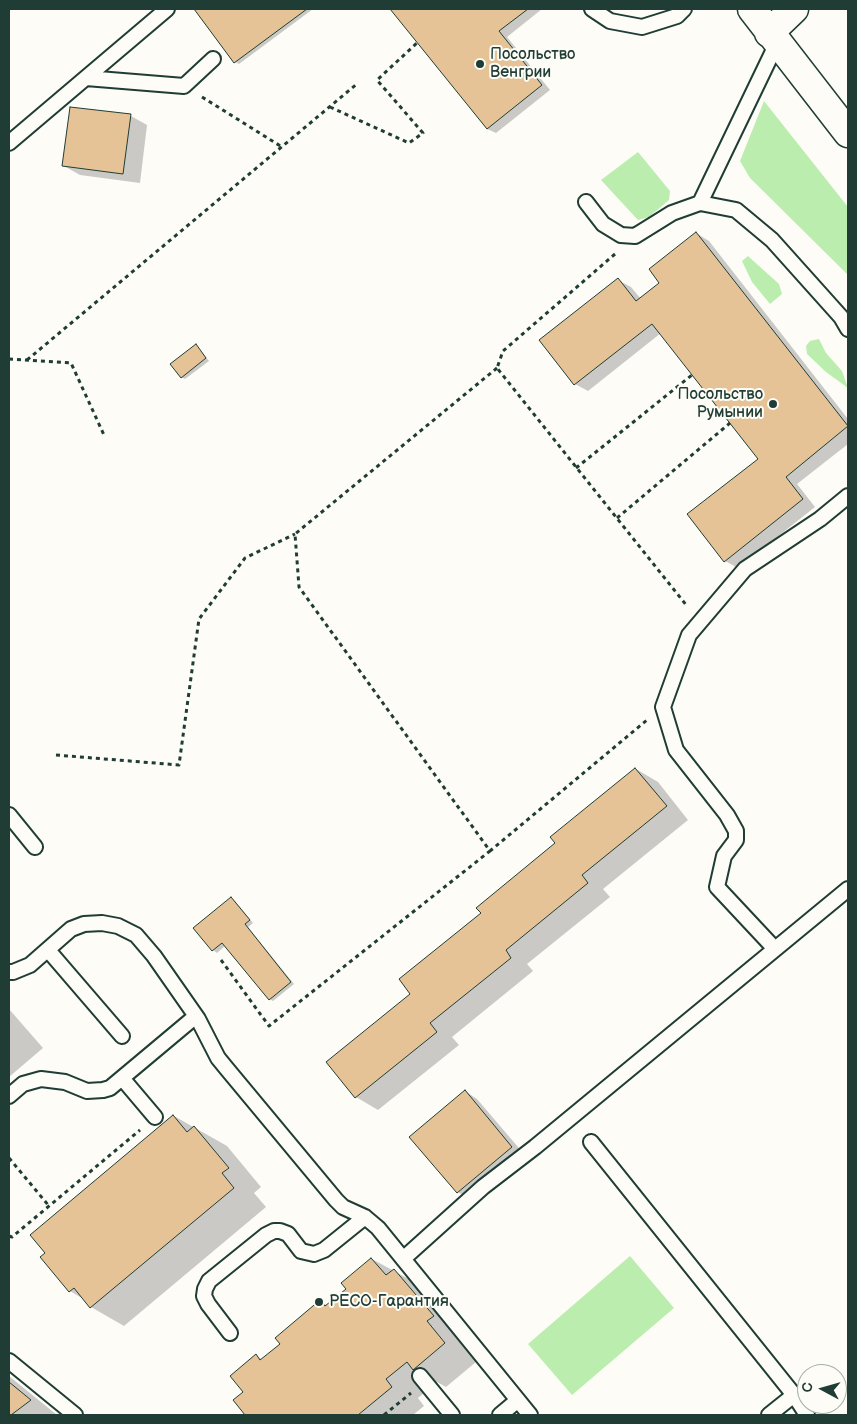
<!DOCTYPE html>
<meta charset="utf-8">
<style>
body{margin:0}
#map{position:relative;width:857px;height:1424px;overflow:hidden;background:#fdfcf7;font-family:"Balsamiq Sans",sans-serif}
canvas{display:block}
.frame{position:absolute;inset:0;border:10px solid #1f3d34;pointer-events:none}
.north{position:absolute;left:797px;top:1364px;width:50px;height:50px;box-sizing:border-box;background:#fdfcf7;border:1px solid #a4b0a9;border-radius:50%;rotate:276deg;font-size:14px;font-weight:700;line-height:20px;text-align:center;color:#1f3d34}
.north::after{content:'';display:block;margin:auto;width:18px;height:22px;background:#1f3d34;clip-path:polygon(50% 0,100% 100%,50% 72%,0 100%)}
</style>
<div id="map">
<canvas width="857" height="1424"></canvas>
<div class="frame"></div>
<div class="north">С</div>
</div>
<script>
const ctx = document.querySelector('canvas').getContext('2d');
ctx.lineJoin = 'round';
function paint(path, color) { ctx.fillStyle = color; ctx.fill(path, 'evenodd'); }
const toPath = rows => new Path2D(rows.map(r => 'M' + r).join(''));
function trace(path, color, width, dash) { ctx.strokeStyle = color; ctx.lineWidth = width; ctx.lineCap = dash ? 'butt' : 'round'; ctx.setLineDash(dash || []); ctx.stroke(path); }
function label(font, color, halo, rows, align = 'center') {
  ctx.font = font + ' "Balsamiq Sans",sans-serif'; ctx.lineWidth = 4; ctx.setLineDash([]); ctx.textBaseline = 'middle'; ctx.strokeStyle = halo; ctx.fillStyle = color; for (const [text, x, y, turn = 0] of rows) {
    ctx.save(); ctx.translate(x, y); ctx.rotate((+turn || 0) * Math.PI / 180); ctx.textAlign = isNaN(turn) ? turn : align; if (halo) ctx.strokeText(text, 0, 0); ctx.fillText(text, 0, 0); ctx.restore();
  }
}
paint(toPath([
 [764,101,848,207,848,275,750,178,740,161],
 [638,152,670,191,669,200,649,217,638,220,601,180],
 [748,256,779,284,782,294,770,304,752,282,742,261],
 [819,339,826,353,842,371,848,388,826,372,807,354,806,346,810,341],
 [630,1256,674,1308,572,1395,528,1344]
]), '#bbeeae');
paint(toPath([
 [196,9,313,9,239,64,235,62],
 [391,9,542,9,507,37,550,90,496,133,487,129],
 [131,116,147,125,140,183,80,175,64,166],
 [696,233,709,241,848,419,848,444,797,484,815,507,738,568,725,561,759,459,661,333,588,391,575,384,618,280,631,287,641,299,661,283],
 [196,346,199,348,209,361,185,379,181,377],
 [636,769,658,782,688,820,603,889,610,897,527,964,533,971,452,1037,459,1045,378,1110,356,1097,412,994,482,913],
 [231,899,235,901,253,923,248,927,294,984,273,1001,270,999,226,945,217,953,213,950,195,929],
 [9,1009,43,1048,9,1077],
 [465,1091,477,1099,524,1154,470,1200,458,1192],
 [174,1116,227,1146,261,1187,254,1193,266,1207,124,1326,91,1307,85,1300,70,1291,47,1253],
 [372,1259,427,1289,465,1335,459,1340,476,1362,446,1387,437,1382,418,1398,424,1406,413,1415,247,1415,234,1400,245,1392,256,1356,263,1360,282,1344,321,1302,328,1306,348,1289],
 [9,1376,57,1415,9,1415]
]), '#0003');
const building = toPath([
 [194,9,307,9,234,63,194,9],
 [390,9,528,9,499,31,542,85,487,129,390,9],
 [70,107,131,114,123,174,62,166,70,107],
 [696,232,848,426,786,477,803,499,724,562,687,514,758,459,652,324,574,385,539,340,618,278,636,301,659,283,649,269,696,232],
 [196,344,206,358,181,378,170,364,196,344],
 [635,768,667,806,582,875,588,883,506,950,511,958,430,1023,437,1032,355,1098,326,1062,410,994,399,979,481,913,476,908,555,843,550,837,635,768],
 [231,897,250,920,245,924,291,982,269,1000,222,943,212,951,193,928,231,897],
 [465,1090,512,1147,457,1193,409,1137,465,1090],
 [173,1115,187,1132,194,1126,229,1168,222,1173,234,1188,90,1308,74,1288,69,1292,40,1257,45,1253,30,1235,173,1115],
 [371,1258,386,1275,394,1269,434,1316,427,1321,445,1343,413,1370,407,1362,386,1379,392,1387,358,1415,245,1415,233,1400,243,1392,230,1376,256,1354,260,1360,280,1344,275,1338,320,1300,325,1306,346,1289,341,1283,371,1258],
 [9,1382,31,1400,11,1415,9,1415,9,1382]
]);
paint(building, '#e5c397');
trace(building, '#1f3d34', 1);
const service = toPath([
 [592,9,610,21,642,27,677,16,684,9],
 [86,78,184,86,213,59],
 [9,143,167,9],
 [586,202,603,224,621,235,635,236,672,213,700,203,736,210,772,240,841,317,848,329],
 [700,203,777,43],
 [9,815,35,847],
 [775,949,717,887,724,856,736,840,736,831,727,815,676,750,663,707,689,635,745,569,820,519,848,496],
 [48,950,122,1036],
 [9,972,13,972,30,965,71,929,84,924,102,923,118,926,136,935,154,956,198,1019,218,1058,227,1069,336,1200,343,1207,365,1217,378,1228,530,1415],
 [122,1078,155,1117],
 [9,1096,23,1084,41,1079,65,1082,87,1091,103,1090,110,1088,196,1016],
 [591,1142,794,1395,807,1415],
 [403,1259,483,1187,535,1147,848,889],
 [230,1333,208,1304,204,1296,205,1289,209,1281,266,1235,274,1231,280,1231,288,1234,301,1251,314,1254,324,1250,365,1217],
 [9,1361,75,1415],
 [420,1376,452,1415],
 [500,1415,518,1400],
 [769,1415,794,1395]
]);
const tertiary = toPath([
 [752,9,848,133],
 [769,33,794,9]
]);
trace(service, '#1f3d34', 18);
trace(tertiary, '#1f3d34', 31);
trace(toPath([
 [202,97,282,147],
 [330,107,409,143,423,133,377,80,417,43],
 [615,254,503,351,497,368,687,606],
 [9,359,71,363,104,435],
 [27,360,358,83],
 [497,368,295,534,299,587,490,851,647,720],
 [576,468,692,375],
 [617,518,730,423],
 [56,755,179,765,199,619,245,558,295,534],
 [221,960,269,1026,490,851],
 [9,1158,49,1206],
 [9,1236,12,1237,140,1130],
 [384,1415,411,1393]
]), '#1f3d34', 3, [4, 4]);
trace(service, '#fdfcf7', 14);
trace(tertiary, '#fdfcf7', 28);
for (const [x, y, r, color] of [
 [480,64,5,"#1f3d34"],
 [773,404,5,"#1f3d34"],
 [319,1302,5,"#1f3d34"]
]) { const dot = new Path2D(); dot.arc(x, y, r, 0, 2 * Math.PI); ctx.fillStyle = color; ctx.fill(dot); trace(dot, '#fdfcf7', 2); }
label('16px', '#1f3d34', '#fdfcf7', [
 ["Посольство",490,55],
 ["Венгрии",490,73],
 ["Посольство",763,395,"right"],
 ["Румынии",763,413,"right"],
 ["РЕСО-Гарантия",329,1302]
], 'left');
</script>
